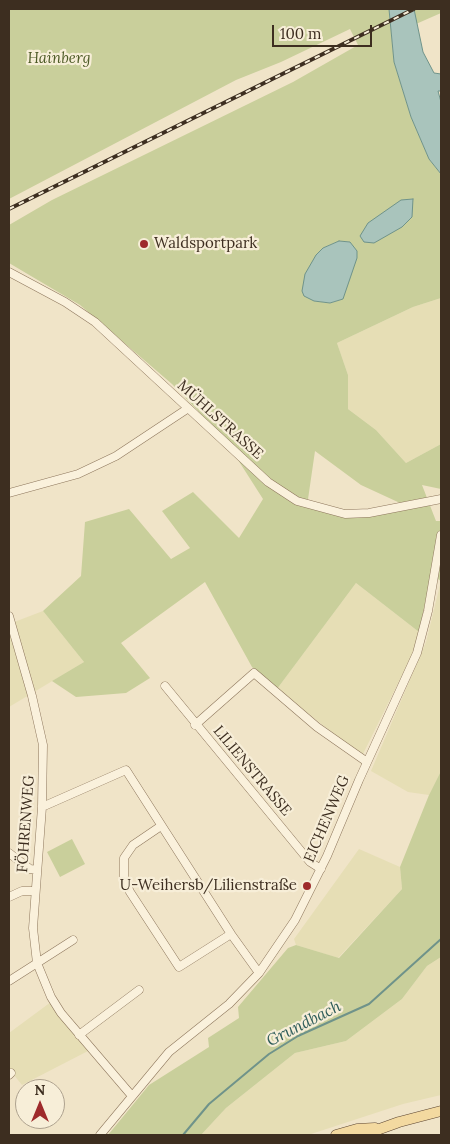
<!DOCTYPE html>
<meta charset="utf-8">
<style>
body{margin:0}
#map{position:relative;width:450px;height:1144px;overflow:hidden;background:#f0e4c8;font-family:Lora,serif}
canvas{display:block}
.frame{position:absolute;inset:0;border:10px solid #3d2e20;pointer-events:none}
.north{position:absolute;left:15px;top:1079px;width:50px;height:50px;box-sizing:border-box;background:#f7eed8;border:1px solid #ada18e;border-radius:50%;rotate:0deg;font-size:14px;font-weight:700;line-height:20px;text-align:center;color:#3d2e20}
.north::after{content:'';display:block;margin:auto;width:18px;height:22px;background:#9e2a2b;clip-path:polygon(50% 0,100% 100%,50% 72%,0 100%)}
.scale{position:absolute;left:272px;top:25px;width:100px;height:22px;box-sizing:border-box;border:2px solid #3d2e20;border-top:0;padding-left:6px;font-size:15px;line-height:18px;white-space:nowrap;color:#3d2e20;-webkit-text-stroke:4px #f7eed8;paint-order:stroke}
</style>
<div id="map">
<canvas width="450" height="1144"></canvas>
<div class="frame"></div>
<div class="north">N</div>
<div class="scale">100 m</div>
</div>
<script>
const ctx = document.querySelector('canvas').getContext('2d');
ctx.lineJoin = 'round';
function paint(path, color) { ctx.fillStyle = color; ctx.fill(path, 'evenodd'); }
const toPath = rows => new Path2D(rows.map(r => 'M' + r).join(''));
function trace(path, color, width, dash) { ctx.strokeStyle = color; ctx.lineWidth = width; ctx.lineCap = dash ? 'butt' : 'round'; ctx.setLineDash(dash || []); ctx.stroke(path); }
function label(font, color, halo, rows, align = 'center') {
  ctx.font = font + ' Lora,serif'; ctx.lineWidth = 4.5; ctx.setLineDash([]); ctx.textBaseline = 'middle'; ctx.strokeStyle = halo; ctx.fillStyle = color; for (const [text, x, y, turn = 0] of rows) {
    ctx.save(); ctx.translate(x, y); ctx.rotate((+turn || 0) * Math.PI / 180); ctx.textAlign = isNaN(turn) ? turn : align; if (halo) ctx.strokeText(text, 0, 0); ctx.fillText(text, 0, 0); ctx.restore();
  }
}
paint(toPath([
 [441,298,441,444,406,463,376,430,348,409,348,375,337,343,413,307],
 [441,581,441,771,429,795,408,792,371,771,426,642],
 [356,583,419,632,413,653,362,756,277,689],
 [43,611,84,662,9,707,9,624],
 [359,849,400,867,402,889,338,958,296,945,294,939],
 [441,957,441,1095,403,1104,308,1135,201,1135,226,1108,295,1053,346,1041,402,999,427,966],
 [51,1002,88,1051,22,1085,9,1069,9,1033]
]), '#e6deb5');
paint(toPath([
 [9,9,389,9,394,62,411,117,429,159,441,174,441,298,413,307,337,343,348,375,348,409,376,430,406,463,441,444,441,489,422,485,436,521,441,521,441,581,431,575,419,632,356,583,277,689,252,667,205,582,121,643,150,678,126,693,76,697,52,681,84,662,43,611,81,576,85,522,129,509,171,559,190,548,162,511,193,492,239,538,263,499,224,438,172,384,80,305,9,263,9,225,52,200,293,82,358,45,350,29,281,62,236,80,9,199],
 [339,241,350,242,343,299,330,303,314,301,323,248],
 [315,451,361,485,400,503,368,512,307,506],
 [414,9,441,9,441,13,416,24],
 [441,771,441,957,427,966,402,999,346,1041,295,1053,226,1108,201,1135,108,1135,149,1085,209,1047,208,1038,239,1018,238,1007,288,948,296,945,339,958,402,889,400,867,429,795],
 [72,839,85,864,60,877,47,852]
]), '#c9cf9b');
const water = toPath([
 [389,9,414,9,423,52,434,73,441,74,441,91,438,91,441,102,441,174,429,159,411,117,394,62,389,9],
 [413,199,412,217,402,227,374,243,364,242,360,236,368,223,401,200,413,199],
 [339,241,350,242,357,251,357,258,343,299,330,303,314,301,304,296,302,291,305,274,316,255,323,248,339,241]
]);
paint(water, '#a9c4bc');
trace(water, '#6f938a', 1);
trace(toPath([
 [183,1135,209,1104,269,1054,298,1036,369,1004,441,939]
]), '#6f938a', 2);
const minor = toPath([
 [9,272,65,302,95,322,268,482,297,501,345,514,369,513,441,499],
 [9,493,78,474,116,456,187,409],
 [9,616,32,696,43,745,42,807,33,928,37,963,51,997,61,1013,132,1096],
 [165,686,310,862,321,869],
 [195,725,254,673,317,727,367,762],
 [42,807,126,770,231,934,259,973],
 [161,826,133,845,124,858,124,879,130,892,179,967,231,934],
 [9,853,30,869,37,870],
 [9,897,22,891,35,891],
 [9,981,73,940],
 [79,1035,139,990],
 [9,1075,11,1073],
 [100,1135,169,1052,229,1004,259,973,295,920,327,856,359,780,417,653,428,611,441,535]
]);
const major = toPath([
 [336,1135,357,1129,375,1128],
 [363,1135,399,1122,441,1111]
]);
trace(minor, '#8d765c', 9);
trace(major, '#5b4430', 11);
trace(minor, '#faf1dc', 8);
trace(major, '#f3d9a0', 10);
const rail = toPath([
 [9,209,414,9]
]);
trace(rail, '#3d2e20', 4);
trace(rail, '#f7eed8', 2, [5.5]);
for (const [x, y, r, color] of [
 [144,244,5,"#9e2a2b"],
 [307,886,5,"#9e2a2b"]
]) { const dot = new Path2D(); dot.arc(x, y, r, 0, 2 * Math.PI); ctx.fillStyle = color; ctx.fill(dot); trace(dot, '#f7eed8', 2); }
label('italic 15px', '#4d5a26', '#f7eed8', [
 ["Hainberg",59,59]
]);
label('15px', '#3d2e20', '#f7eed8', [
 ["Waldsportpark",154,244],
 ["U-Weihersb/Lilienstraße",297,886,"right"]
], 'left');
label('15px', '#3d2e20', '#f7eed8', [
 ["MÜHLSTRASSE",220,420,42],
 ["LILIENSTRASSE",252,771,50],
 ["EICHENWEG",327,819,-67],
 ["FÖHRENWEG",26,824,-86]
]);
label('italic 16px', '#2f5d5a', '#f7eed8', [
 ["Grundbach",304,1024,-27]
]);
</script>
